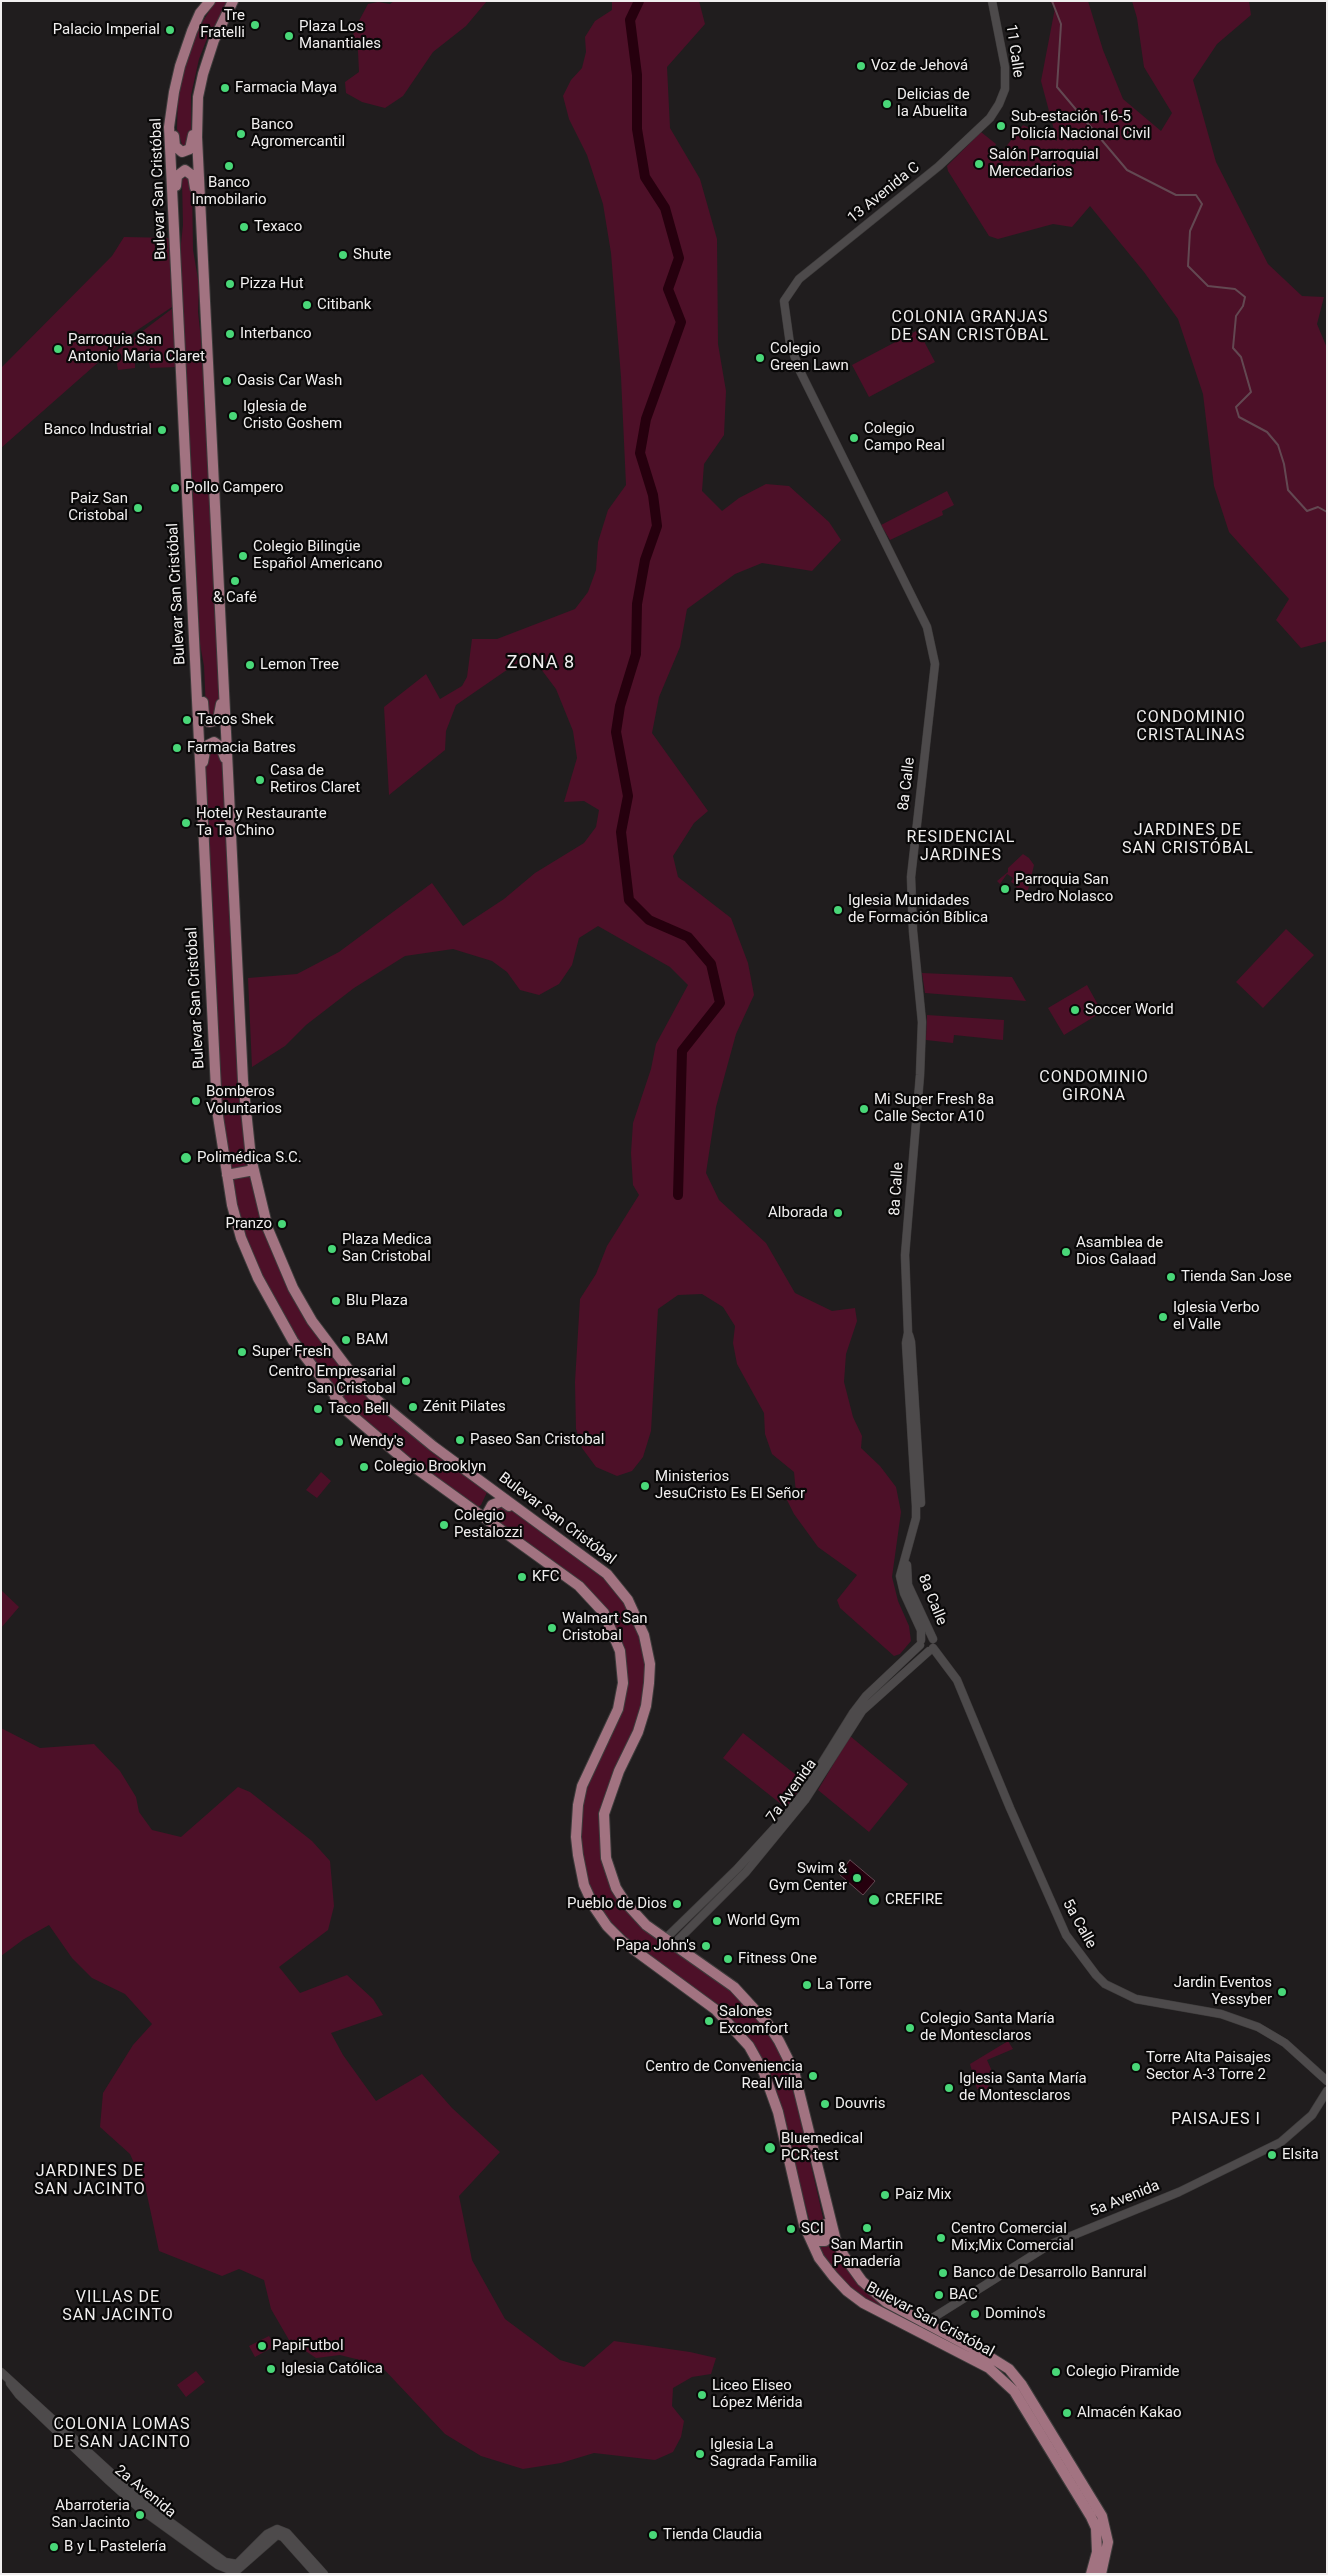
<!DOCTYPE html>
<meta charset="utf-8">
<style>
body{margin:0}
#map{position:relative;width:1328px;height:2575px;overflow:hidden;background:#201d1e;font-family:Roboto,sans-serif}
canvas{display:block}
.frame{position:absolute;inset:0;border:2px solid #f1efef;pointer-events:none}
</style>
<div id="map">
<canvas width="1328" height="2575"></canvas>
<div class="frame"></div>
</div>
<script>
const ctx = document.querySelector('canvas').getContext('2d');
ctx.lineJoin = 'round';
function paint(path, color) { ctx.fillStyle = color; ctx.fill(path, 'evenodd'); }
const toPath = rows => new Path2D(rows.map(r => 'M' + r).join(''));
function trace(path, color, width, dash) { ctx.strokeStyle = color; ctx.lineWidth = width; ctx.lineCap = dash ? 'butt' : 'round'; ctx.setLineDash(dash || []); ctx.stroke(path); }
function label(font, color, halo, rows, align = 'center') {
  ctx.font = font + ' Roboto,sans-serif'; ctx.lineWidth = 4.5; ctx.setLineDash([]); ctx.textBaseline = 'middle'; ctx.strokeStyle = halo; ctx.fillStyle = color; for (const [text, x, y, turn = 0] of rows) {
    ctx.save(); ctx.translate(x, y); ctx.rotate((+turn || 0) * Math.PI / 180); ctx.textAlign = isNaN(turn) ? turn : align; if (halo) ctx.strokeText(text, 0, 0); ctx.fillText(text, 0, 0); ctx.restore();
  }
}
paint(toPath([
 [232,1,225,14,208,36,199,59,191,95,191,138,183,148,177,129,178,93,182,72,195,34,215,2],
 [394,1,487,1,466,26,433,52,403,96,385,108,362,102,346,93,345,82,359,72,358,51,353,32,368,4,378,2,390,4],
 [612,1,699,1,705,24,667,67,670,128,700,179,717,239,718,344,726,391,724,435,704,464,702,491,722,511,739,498,766,484,789,486,829,522,841,540,812,571,762,563,735,574,687,609,680,647,659,697,652,733,708,811,694,823,673,856,678,877,731,918,748,963,754,995,736,1034,716,1107,706,1173,719,1200,766,1243,795,1293,832,1311,855,1308,857,1321,846,1354,844,1382,853,1417,862,1436,861,1448,880,1466,896,1487,901,1512,892,1577,898,1601,909,1626,911,1641,900,1654,894,1656,840,1608,837,1600,857,1575,818,1547,794,1514,785,1496,796,1493,794,1472,772,1454,765,1434,764,1413,737,1364,733,1343,735,1326,723,1307,702,1294,678,1295,658,1309,651,1431,643,1457,632,1471,617,1476,596,1467,582,1448,576,1429,575,1382,580,1299,596,1274,607,1246,639,1195,633,1185,631,1153,633,1123,651,1069,656,1044,688,985,670,967,598,926,579,938,572,965,559,984,539,995,520,990,507,972,492,961,453,949,405,956,354,988,306,1025,285,1046,252,1067,248,978,297,974,339,952,432,883,463,926,504,899,535,873,584,843,596,827,599,810,584,801,564,802,577,758,573,731,556,689,532,657,514,665,456,705,446,731,445,750,389,795,384,707,426,674,440,699,462,686,467,677,472,639,497,639,575,609,588,592,596,570,598,542,608,510,626,485,621,377,611,253,603,204,587,155,569,119,563,96,571,80,582,68,586,52,585,37,595,21,612,10],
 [1050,1,1088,1,1103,50,1123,99,1161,131,1172,113,1144,67,1137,18,1132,1,1249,1,1251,15,1217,44,1193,80,1216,162,1268,264,1302,296,1324,297,1317,324,1327,348,1327,641,1301,648,1276,620,1289,599,1229,532,1214,486,1203,394,1178,319,1144,272,1090,206,1072,227,1053,224,998,239,989,236,948,171,947,166,981,132,996,144,994,148,1001,153,1023,125,1057,141,1041,81,1055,8],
 [188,177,192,185,193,250,199,285,198,312,209,413,220,643,217,660,220,708,215,716,212,717,206,710,204,666,200,644,180,253,183,225,182,179],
 [124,237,174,238,178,303,127,337,1,448,1,368,112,256],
 [173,308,178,367,150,368,148,356,135,358,135,368,118,370,115,352],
 [918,330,935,362,869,397,852,365],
 [947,491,954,505,942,511,943,515,890,540,881,525],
 [208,743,222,752,252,1168,228,1173,223,1145,204,750],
 [1023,854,1029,858,1034,865,1028,890,1017,891,1016,885,1011,882,1013,878,1007,874,1000,884,997,881,1008,872,1008,868],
 [1286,929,1314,955,1263,1008,1236,982],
 [922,973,1012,977,1026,1001,925,993],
 [1087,985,1102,1012,1064,1035,1048,1008],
 [927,1015,1004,1020,1003,1040,954,1035,953,1043,926,1040],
 [252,1172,274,1251,351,1376,335,1395,298,1345,250,1254,229,1176],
 [354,1379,488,1490,481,1505,478,1507,407,1460,337,1398],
 [321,1472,331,1481,317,1498,306,1490],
 [498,1505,509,1508,605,1576,619,1591,639,1627,648,1664,643,1709,609,1788,602,1841,621,1901,734,1989,777,2042,791,2070,806,2127,808,2152,826,2231,821,2239,812,2230,788,2140,751,2045,608,1921,594,1897,583,1870,580,1854,581,1805,624,1694,607,1612,529,1544,494,1519,492,1511],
 [1,1590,19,1607,1,1628],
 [1,1728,40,1748,94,1744,120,1771,136,1797,139,1812,152,1830,181,1837,238,1787,250,1792,312,1841,330,1861,334,1906,328,1930,279,1967,300,1993,347,1975,373,1999,383,2015,331,2033,343,2055,376,2101,422,2074,452,2108,500,2152,459,2196,472,2260,505,2319,560,2360,584,2367,614,2341,690,2352,716,2358,711,2374,692,2377,673,2388,672,2406,684,2421,681,2437,673,2452,655,2460,594,2453,561,2463,523,2469,481,2456,445,2434,380,2365,340,2355,316,2358,289,2340,271,2309,264,2280,239,2269,222,2276,159,2251,146,2190,130,2154,100,2127,103,2093,133,2045,152,2024,125,1994,92,1978,72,1958,49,1925,24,1939,1,1956],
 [743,1733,805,1782,786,1808,723,1758],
 [850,1736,908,1784,869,1832,818,1790],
 [1008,2041,1013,2049,987,2060,991,2069,988,2089,977,2089,970,2064],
 [831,2240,888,2309,873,2304,834,2274,813,2242,829,2243],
 [269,2336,275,2346,255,2357,249,2346],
 [196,2371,205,2382,186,2397,177,2385]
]), '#4d1028');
const water = toPath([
 [850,1860,875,1881,863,1895,839,1874,850,1860]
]);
paint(water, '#26000e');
trace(water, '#634852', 1);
trace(toPath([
 [1052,1,1061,24,1057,87,1127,170,1176,195,1196,195,1202,204,1190,231,1188,266,1208,286,1235,289,1245,297,1243,306,1236,316,1233,348,1241,357,1251,392,1236,407,1239,417,1267,432,1278,445,1284,464,1288,490,1307,511,1318,507,1327,512]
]), '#634852', 2);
trace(toPath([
 [639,1,630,20,637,75,637,129,645,177,665,208,679,258,668,289,681,322,646,419,640,453,653,495,657,526,645,560,637,604,636,654,620,706,616,732,628,796,621,832,629,900,649,920,688,937,711,964,720,1003,682,1051,678,1195]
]), '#26000e', 10);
const minor = toPath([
 [909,1335,911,1342,921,1503],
 [907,1565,908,1585,933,1639],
 [921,1640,921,1630,904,1593,900,1576,916,1518,916,1506,906,1343,908,1333,905,1255,920,1075,922,1022,913,931,911,877,935,664,927,627,800,371,790,344,784,301,799,279,939,166,990,118,999,104,1005,89,1005,67,992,1],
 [933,1648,957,1680,1010,1808,1066,1935,1096,1975,1105,1984,1136,1999,1221,2014,1258,2027,1285,2043,1327,2081],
 [665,1939,737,1869,780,1822,802,1795,853,1713,866,1696,920,1645],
 [673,1945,746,1872,805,1800,862,1711,929,1651],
 [923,2324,1049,2245,1179,2192,1281,2142,1312,2115,1327,2091],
 [1,2372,144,2503,225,2562,237,2564,267,2534,277,2529,287,2533,324,2574],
 [10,2383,19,2395,109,2481,139,2508,218,2565,235,2572,277,2535,283,2537,316,2574]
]);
const major = toPath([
 [210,1,200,13,192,31,180,66,174,92,169,127,170,147,217,1110,232,1205,241,1238,258,1278,293,1341,348,1412,407,1462,579,1586,604,1613,620,1651,623,1683,618,1709,582,1786,578,1805,576,1837,578,1855,584,1885,594,1907,607,1926,622,1941,716,2010,749,2046,764,2073,778,2112,804,2225,819,2258,833,2276,847,2291,863,2303,989,2368,1014,2391,1091,2517,1096,2528,1097,2552,1091,2574],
 [233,1,214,40,203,74,198,97,197,137,243,1081,251,1158,268,1229,293,1288,312,1321,349,1370,376,1399,433,1446,607,1574,628,1600,644,1635,650,1664,649,1683,646,1706,638,1732,619,1771,604,1814,606,1858,616,1888,625,1902,646,1925,734,1987,768,2024,779,2041,794,2071,836,2241,844,2256,862,2281,886,2302,993,2359,1009,2369,1022,2385,1102,2516,1108,2542,1101,2574],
 [174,136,175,146,182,152,190,149,193,135],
 [176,186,177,176,185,170,193,176,195,188],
 [203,702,204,715,209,722,218,720,221,704],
 [203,762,206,746,214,742,221,747,225,758],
 [227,1175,254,1170],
 [335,1397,354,1376],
 [493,1522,487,1514,492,1505,502,1501,509,1506],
 [811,2232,817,2241,825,2241,828,2232,826,2224]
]);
trace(minor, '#3d3b3b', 9);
trace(major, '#3d3b3b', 12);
trace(minor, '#4d4a4b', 8);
trace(major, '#a27381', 10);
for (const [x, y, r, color] of [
 [255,25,5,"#49d778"],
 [170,30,5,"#49d778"],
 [289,36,5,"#49d778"],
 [861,66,5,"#49d778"],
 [225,88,5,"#49d778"],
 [887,104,5,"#49d778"],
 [1001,126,5,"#49d778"],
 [241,134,5,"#49d778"],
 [979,164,5,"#49d778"],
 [229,166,5,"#49d778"],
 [244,227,5,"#49d778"],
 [343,255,5,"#49d778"],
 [230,284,5,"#49d778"],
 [307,305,5,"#49d778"],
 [230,334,5,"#49d778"],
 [58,349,5,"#49d778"],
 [760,358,5,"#49d778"],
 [227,381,5,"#49d778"],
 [233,416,5,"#49d778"],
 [162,430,5,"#49d778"],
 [854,438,5,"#49d778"],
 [175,488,5,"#49d778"],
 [138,508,5,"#49d778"],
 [243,556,5,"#49d778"],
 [235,581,5,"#49d778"],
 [250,665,5,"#49d778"],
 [187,720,5,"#49d778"],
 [177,748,5,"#49d778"],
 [260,780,5,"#49d778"],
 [186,823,5,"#49d778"],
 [1005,889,5,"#49d778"],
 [838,910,5,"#49d778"],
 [1075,1010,5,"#49d778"],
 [196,1101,5,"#49d778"],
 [864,1109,5,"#49d778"],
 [186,1158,6,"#49d778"],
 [838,1213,5,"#49d778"],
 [282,1224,5,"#49d778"],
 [332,1249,5,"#49d778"],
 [1066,1252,5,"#49d778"],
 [1171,1277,5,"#49d778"],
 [336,1301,5,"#49d778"],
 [1163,1317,5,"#49d778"],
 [346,1340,5,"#49d778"],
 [242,1352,5,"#49d778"],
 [406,1381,5,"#49d778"],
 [413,1407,5,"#49d778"],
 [318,1409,5,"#49d778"],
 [460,1440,5,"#49d778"],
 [339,1442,5,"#49d778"],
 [364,1467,5,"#49d778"],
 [645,1486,5,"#49d778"],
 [444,1525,5,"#49d778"],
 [522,1577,5,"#49d778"],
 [552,1628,5,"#49d778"],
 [857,1878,5,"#49d778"],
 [874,1900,6,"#49d778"],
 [677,1904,5,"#49d778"],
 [717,1921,5,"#49d778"],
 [706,1946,5,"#49d778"],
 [728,1959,5,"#49d778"],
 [807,1985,5,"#49d778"],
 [1282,1992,5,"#49d778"],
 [709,2021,5,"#49d778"],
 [910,2028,5,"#49d778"],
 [1136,2067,5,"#49d778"],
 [813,2076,5,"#49d778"],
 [949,2088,5,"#49d778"],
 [825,2104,5,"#49d778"],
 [770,2148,6,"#49d778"],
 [1272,2155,5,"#49d778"],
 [885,2195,5,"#49d778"],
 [867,2228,5,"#49d778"],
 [791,2229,5,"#49d778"],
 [941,2238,5,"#49d778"],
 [943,2273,5,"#49d778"],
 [939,2295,5,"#49d778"],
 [975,2314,5,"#49d778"],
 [262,2346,5,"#49d778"],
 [271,2369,5,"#49d778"],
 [1056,2372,5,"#49d778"],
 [702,2395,5,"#49d778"],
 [1067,2413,5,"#49d778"],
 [700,2454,5,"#49d778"],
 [140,2515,5,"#49d778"],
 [653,2535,5,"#49d778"],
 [54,2547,5,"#49d778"]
]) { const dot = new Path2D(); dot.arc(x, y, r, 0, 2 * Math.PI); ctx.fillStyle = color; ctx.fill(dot); trace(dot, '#090808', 2); }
label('15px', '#f1efef', '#090808', [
 ["Tre",245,16,"right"],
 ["Fratelli",245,33,"right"],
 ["Plaza Los",299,27],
 ["Manantiales",299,44],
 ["Palacio Imperial",160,30,"right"],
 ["Voz de Jehová",871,66],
 ["Farmacia Maya",235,88],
 ["Delicias de",897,95],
 ["la Abuelita",897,112],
 ["Sub-estación 16-5",1011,117],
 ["Policía Nacional Civil",1011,134],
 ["Banco",251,125],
 ["Agromercantil",251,142],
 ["Salón Parroquial",989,155],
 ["Mercedarios",989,172],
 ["Banco",229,183,"center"],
 ["Inmobilario",229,200,"center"],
 ["Texaco",254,227],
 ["Shute",353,255],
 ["Pizza Hut",240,284],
 ["Citibank",317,305],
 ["Interbanco",240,334],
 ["Parroquia San",68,340],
 ["Antonio Maria Claret",68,357],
 ["Colegio",770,349],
 ["Green Lawn",770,366],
 ["Oasis Car Wash",237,381],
 ["Iglesia de",243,407],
 ["Cristo Goshem",243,424],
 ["Colegio",864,429],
 ["Campo Real",864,446],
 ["Banco Industrial",152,430,"right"],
 ["Pollo Campero",185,488],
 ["Paiz San",128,499,"right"],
 ["Cristobal",128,516,"right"],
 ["Colegio Bilingüe",253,547],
 ["Español Americano",253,564],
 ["& Café",235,598,"center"],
 ["Lemon Tree",260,665],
 ["Tacos Shek",197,720],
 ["Farmacia Batres",187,748],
 ["Casa de",270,771],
 ["Retiros Claret",270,788],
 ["Hotel y Restaurante",196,814],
 ["Ta Ta Chino",196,831],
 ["Parroquia San",1015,880],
 ["Pedro Nolasco",1015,897],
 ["Iglesia Munidades",848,901],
 ["de Formación Bíblica",848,918],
 ["Soccer World",1085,1010],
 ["Bomberos",206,1092],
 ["Voluntarios",206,1109],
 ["Mi Super Fresh 8a",874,1100],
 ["Calle Sector A10",874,1117],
 ["Polimédica S.C.",197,1158],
 ["Alborada",828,1213,"right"],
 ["Pranzo",272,1224,"right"],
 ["Plaza Medica",342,1240],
 ["San Cristobal",342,1257],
 ["Asamblea de",1076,1243],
 ["Dios Galaad",1076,1260],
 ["Tienda San Jose",1181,1277],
 ["Blu Plaza",346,1301],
 ["Iglesia Verbo",1173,1308],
 ["el Valle",1173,1325],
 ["BAM",356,1340],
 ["Super Fresh",252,1352],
 ["Centro Empresarial",396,1372,"right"],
 ["San Cristobal",396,1389,"right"],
 ["Zénit Pilates",423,1407],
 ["Taco Bell",328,1409],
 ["Paseo San Cristobal",470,1440],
 ["Wendy's",349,1442],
 ["Colegio Brooklyn",374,1467],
 ["Ministerios",655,1477],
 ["JesuCristo Es El Señor",655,1494],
 ["Colegio",454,1516],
 ["Pestalozzi",454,1533],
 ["KFC",532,1577],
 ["Walmart San",562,1619],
 ["Cristobal",562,1636],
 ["Swim &",847,1869,"right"],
 ["Gym Center",847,1886,"right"],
 ["CREFIRE",885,1900],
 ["Pueblo de Dios",667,1904,"right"],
 ["World Gym",727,1921],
 ["Papa John's",696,1946,"right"],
 ["Fitness One",738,1959],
 ["Jardin Eventos",1272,1983,"right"],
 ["Yessyber",1272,2000,"right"],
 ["La Torre",817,1985],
 ["Salones",719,2012],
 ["Excomfort",719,2029],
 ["Colegio Santa María",920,2019],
 ["de Montesclaros",920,2036],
 ["Torre Alta Paisajes",1146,2058],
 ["Sector A-3 Torre 2",1146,2075],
 ["Centro de Conveniencia",803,2067,"right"],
 ["Real Villa",803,2084,"right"],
 ["Iglesia Santa María",959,2079],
 ["de Montesclaros",959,2096],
 ["Douvris",835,2104],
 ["Bluemedical",781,2139],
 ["PCR test",781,2156],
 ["Elsita",1282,2155],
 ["Paiz Mix",895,2195],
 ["SCI",801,2229],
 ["Centro Comercial",951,2229],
 ["Mix;Mix Comercial",951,2246],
 ["San Martin",867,2245,"center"],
 ["Panadería",867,2262,"center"],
 ["Banco de Desarrollo Banrural",953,2273],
 ["BAC",949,2295],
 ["Domino's",985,2314],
 ["PapiFutbol",272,2346],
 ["Iglesia Católica",281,2369],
 ["Colegio Piramide",1066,2372],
 ["Liceo Eliseo",712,2386],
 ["López Mérida",712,2403],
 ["Almacén Kakao",1077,2413],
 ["Iglesia La",710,2445],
 ["Sagrada Familia",710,2462],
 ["Abarroteria",130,2506,"right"],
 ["San Jacinto",130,2523,"right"],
 ["Tienda Claudia",663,2535],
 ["B y L Pastelería",64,2547]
], 'left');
label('15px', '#f1efef', '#090808', [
 ["11 Calle",1014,51,82],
 ["Bulevar San Cristóbal",159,189,-92],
 ["13 Avenida C",884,193,-39],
 ["Bulevar San Cristóbal",177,594,-93],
 ["8a Calle",907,784,-83],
 ["Bulevar San Cristóbal",196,998,-93],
 ["8a Calle",897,1189,-86],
 ["Bulevar San Cristóbal",557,1519,37],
 ["8a Calle",932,1600,68],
 ["7a Avenida",792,1791,-54],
 ["5a Calle",1079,1924,61],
 ["5a Avenida",1125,2199,-22],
 ["Bulevar San Cristóbal",930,2320,28],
 ["2a Avenida",145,2492,39]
]);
ctx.letterSpacing = '1px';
label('16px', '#f1efef', '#090808', [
 ["COLONIA GRANJAS",970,318],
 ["DE SAN CRISTÓBAL",970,336],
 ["CONDOMINIO",1191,718],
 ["CRISTALINAS",1191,736],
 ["JARDINES DE",1188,831],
 ["SAN CRISTÓBAL",1188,849],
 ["RESIDENCIAL",961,838],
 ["JARDINES",961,856],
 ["CONDOMINIO",1094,1078],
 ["GIRONA",1094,1096],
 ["PAISAJES I",1216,2120],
 ["JARDINES DE",90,2172],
 ["SAN JACINTO",90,2190],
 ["VILLAS DE",118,2298],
 ["SAN JACINTO",118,2316],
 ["COLONIA LOMAS",122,2425],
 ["DE SAN JACINTO",122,2443]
]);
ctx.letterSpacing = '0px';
ctx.letterSpacing = '1px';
label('18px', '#f1efef', '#090808', [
 ["ZONA 8",541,663]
]);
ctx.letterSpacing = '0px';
</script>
